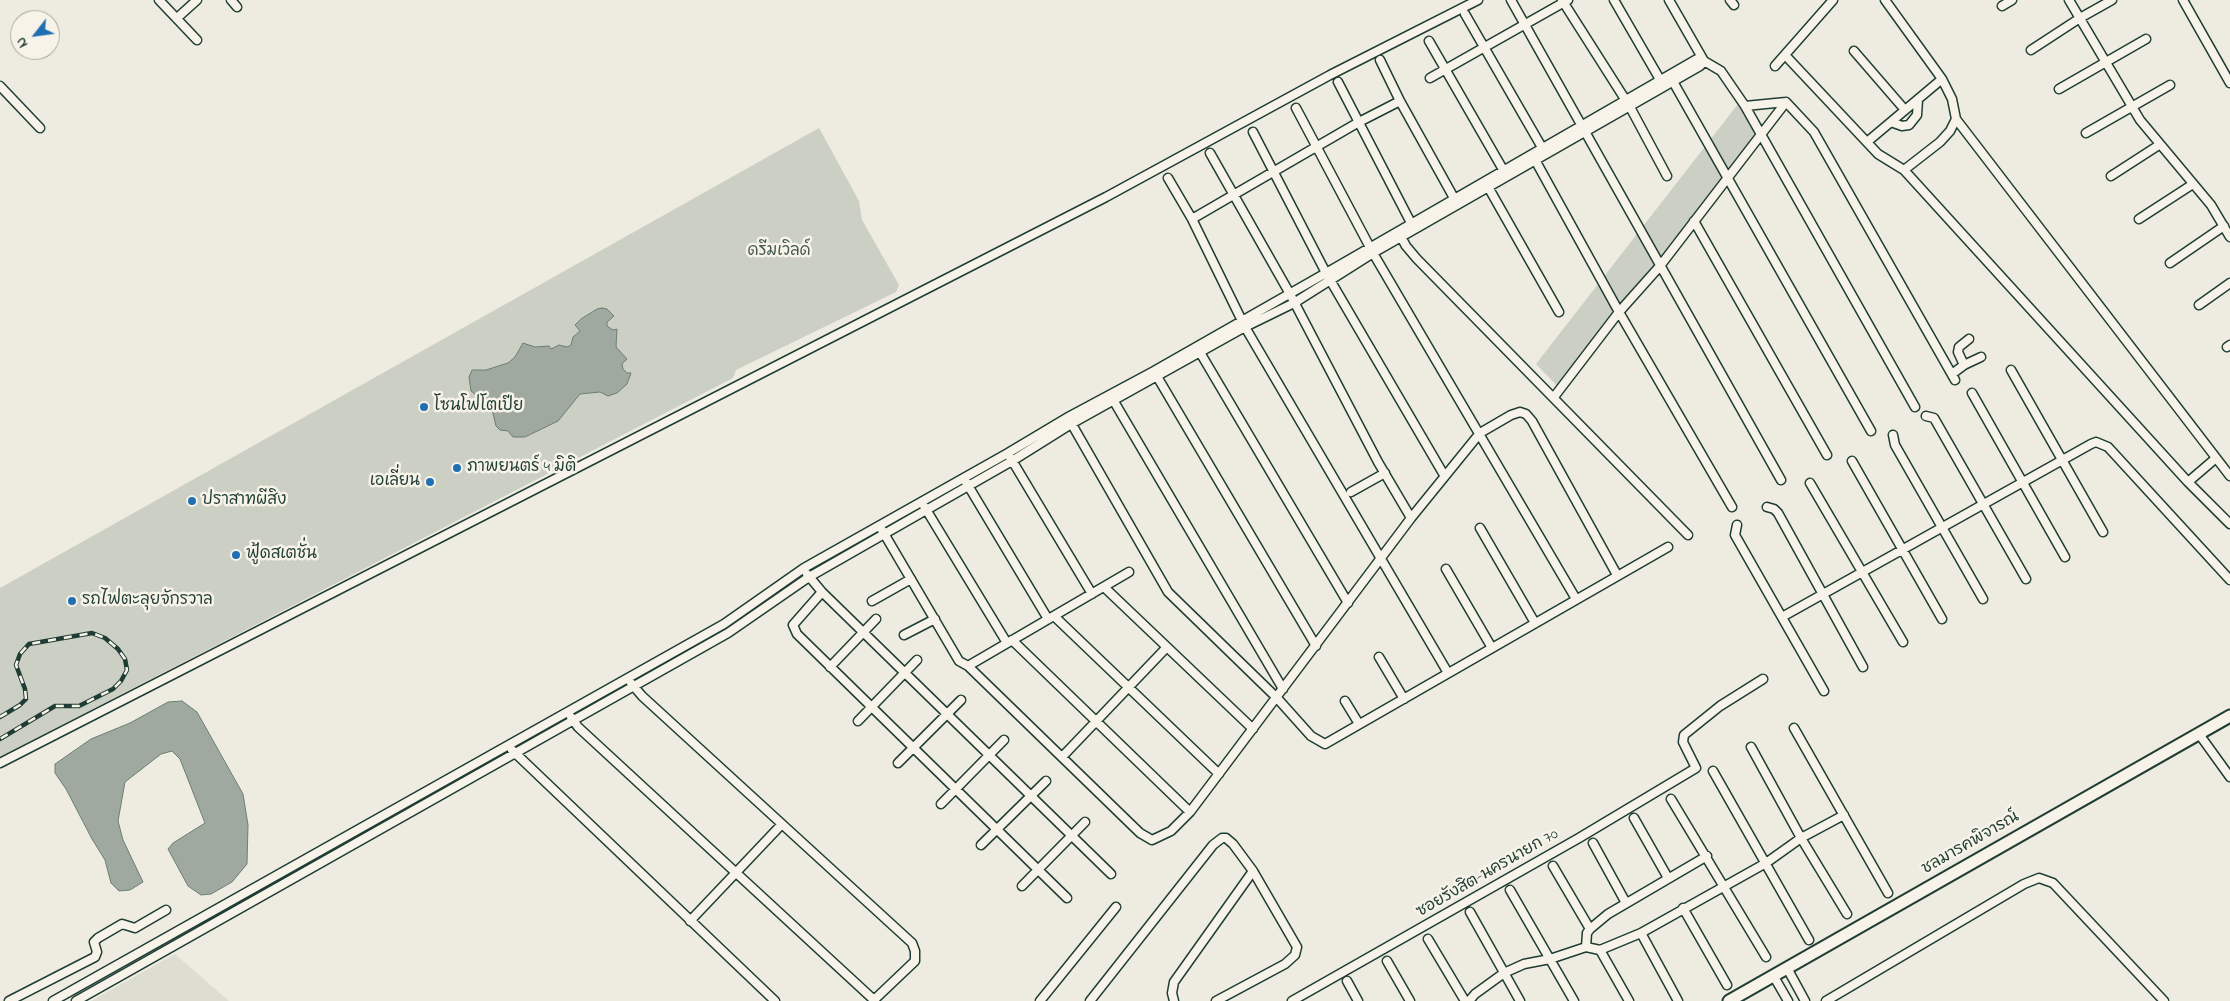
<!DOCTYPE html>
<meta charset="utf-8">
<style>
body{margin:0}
#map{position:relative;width:2230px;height:1001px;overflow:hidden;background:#eeece1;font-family:"Indie Flower",sans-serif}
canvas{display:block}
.north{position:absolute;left:10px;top:10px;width:50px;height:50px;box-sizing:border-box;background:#f7f3e8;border:1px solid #a1aaa0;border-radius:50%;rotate:240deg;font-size:14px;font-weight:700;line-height:20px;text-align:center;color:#1f3d34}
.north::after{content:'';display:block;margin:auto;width:18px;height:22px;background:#1f6fb2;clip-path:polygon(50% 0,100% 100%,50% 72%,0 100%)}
</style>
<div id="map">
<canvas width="2230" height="1001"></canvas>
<div class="north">N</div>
</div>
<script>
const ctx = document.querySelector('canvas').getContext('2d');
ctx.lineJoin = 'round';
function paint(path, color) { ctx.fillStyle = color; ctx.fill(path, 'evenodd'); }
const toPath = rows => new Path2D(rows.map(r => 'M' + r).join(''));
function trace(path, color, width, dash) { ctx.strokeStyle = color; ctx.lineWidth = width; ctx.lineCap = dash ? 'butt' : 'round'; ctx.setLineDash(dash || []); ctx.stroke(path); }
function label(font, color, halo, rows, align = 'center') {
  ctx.font = font + ' "Indie Flower","Playpen Sans Thai",sans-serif'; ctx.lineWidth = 5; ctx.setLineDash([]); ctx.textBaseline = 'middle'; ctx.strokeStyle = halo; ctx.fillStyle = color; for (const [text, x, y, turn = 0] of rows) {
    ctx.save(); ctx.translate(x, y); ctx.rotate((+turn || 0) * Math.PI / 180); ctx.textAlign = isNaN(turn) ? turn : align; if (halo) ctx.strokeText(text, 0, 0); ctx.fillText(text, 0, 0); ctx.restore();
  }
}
paint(toPath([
 [175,954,229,1001,91,1001]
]), '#ddddd2');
paint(toPath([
 [1738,104,1760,140,1562,391,1536,364],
 [819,128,859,201,862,220,899,285,896,292,736,370,733,378,0,757,0,588]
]), '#cccfc4');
const water = toPath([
 [602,308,607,309,614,316,607,322,607,326,613,330,617,329,616,347,627,359,622,364,623,369,627,373,631,373,627,384,617,393,608,396,600,392,580,394,558,421,525,437,513,437,508,431,500,430,496,426,493,413,486,403,471,391,469,377,472,370,486,370,508,363,515,357,523,343,535,347,549,346,551,349,559,345,567,347,571,345,573,337,580,331,575,325,581,319,597,309,602,308],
 [182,701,197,712,243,794,248,825,247,864,232,882,211,894,201,895,188,886,168,849,173,843,205,823,180,759,172,751,161,754,125,782,118,821,123,840,143,882,130,890,119,891,111,883,105,860,92,839,66,789,55,773,55,764,91,739,130,723,168,702,182,701]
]);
paint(water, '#9fa99f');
trace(water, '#6c7e74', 1);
const street = toPath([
 [159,0,197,40],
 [231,0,237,7],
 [1511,0,1781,480],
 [1562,0,1630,107,1667,176],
 [1614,0,1662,83],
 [1669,0,1704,61],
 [1730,0,1734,5],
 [2069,0,2140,120,2211,205,2230,237],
 [2183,0,2230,83],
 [2002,6,2012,0],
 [1465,14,1544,151],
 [177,18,197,0],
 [1429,41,1505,173],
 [2031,50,2080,18,2112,0],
 [1854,51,1905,110],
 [1785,55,1878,154,1904,170,1940,142,1950,131,1956,119,1952,99,1942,79,1885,0],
 [1380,60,1400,101,1454,198],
 [1775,66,1833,0],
 [1430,78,1568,0],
 [1671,78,1871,431],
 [1338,82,1411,223],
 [0,86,40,128],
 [2059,89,2146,39],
 [1745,106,1786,102,1814,132,1955,380],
 [1296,108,1373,253,1576,599],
 [1956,119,2230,476],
 [1891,122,1902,126,1909,125,1917,115,1918,100],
 [1253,132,1326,273,1444,475],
 [2086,133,2170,85],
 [1867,142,1942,79],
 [1210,153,1290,294,1378,462,1411,518],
 [1534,158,1619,312,1732,507],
 [1904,170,2188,482,2230,524],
 [2111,176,2159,145],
 [1168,178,1192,219,1245,327,1448,673],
 [1487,185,1559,312],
 [1192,219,1359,122,1400,101],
 [2139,219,2193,184],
 [1694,221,1827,455],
 [1400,235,1406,246,1417,259,1688,535],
 [2170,263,2224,226],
 [2199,305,2230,283],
 [2227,347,2230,345],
 [1198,349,1348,603],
 [1964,365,1981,357],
 [2011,370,2103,532],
 [1155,373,1316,646],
 [1952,374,1964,365,1958,352,1959,347,1969,339],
 [1972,393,2065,557],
 [1554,397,1619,312,1660,266,1786,102],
 [1112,398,1283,689],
 [1926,416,1934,418,2026,579],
 [1070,421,1168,592,1277,698,1311,736,1325,744,1668,547],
 [1893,435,1895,445,1983,599],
 [1010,457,1092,594],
 [1852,461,1942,619],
 [966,482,1048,619],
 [2188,482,2216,458],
 [1810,483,1903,642],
 [1351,492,1385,473],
 [924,506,1007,643],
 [1767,507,1774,509,1778,513,1863,667],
 [1737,525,1735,535,1824,691],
 [1480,528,1535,623],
 [882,530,959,661,968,666,1129,572],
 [1446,569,1492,648],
 [807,574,822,592,1111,874],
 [1104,587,1253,729],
 [822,592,793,625,797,634,1067,898],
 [872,601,911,579],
 [1054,616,1219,774],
 [1782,617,2091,444,2096,442,2108,447,2230,580],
 [904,635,935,619],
 [1012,640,1190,812],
 [1379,657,1404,699],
 [968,666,1140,833,1152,840,1171,831,1190,812,1411,518,1480,433,1511,415,1520,412,1526,414,1532,421,1617,575],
 [830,667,876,619],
 [631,683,642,696,912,943,915,951,915,961,873,1001],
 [1345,701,1359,724],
 [571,717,578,727,874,1000],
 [858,721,917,660],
 [1794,728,1888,893],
 [2199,734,2230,777],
 [1751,747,1801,838,1847,914],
 [512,750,775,1001],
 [1062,757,1167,647],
 [0,763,1106,197,1330,75,1478,0],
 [898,763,961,700],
 [1713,771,1809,940],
 [1671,799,1766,957],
 [941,804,1004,740],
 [1634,818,1668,878],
 [1593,843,1626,903],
 [981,845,1046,781],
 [1553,866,1590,929],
 [1022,886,1085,822],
 [1510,890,1574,1001],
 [1683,908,1727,985],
 [1470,912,1520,1001],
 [690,921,782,824],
 [1641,933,1678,1001],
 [1428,939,1465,1001],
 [1586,947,1587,933,1590,929,1608,914,1707,856],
 [1600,950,1629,1001],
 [1387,961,1410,1001],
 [1787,968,1805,1001],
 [1773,975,1788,1001],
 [1347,981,1358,1001],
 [9,1001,95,957,97,952,94,942,98,938,122,924,135,928,166,910],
 [53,1001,724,624,804,568,1008,453,1070,416,1154,371,1326,273,1697,59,1704,61,1721,71,1745,106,1915,407],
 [76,1001,728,633,809,577,1012,461,1071,424,1245,327,1294,303,1373,253,1700,66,1704,61],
 [1040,1001,1116,907],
 [1090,1001,1213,845,1222,838,1226,838,1233,844,1253,871,1297,947,1295,955,1285,964,1216,1001],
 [1174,1001,1172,993,1174,982,1253,871],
 [1292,1001,1579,838,1696,768,1683,742,1684,735,1720,706,1763,679],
 [1469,1001,1475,994,1504,973,1524,964,1550,959,1586,947,1600,950,1641,933,1766,863,1801,838,1844,815],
 [1826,1001,2024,884,2039,878,2053,883,2164,1001]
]);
const secondary = toPath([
 [1729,1001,2230,716]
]);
trace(street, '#1f3d34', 11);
trace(secondary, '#1f3d34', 15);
trace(street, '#f7f3e8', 8);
trace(secondary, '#f7f3e8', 11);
const rail = toPath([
 [0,717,20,705,26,699,25,689,16,665,20,654,29,644,92,633,105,638,118,649,125,659,127,670,121,681,113,689,79,706,55,706,0,739]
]);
trace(rail, '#1f3d34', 4.5);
trace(rail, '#f7f3e8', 2.5, [8]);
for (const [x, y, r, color] of [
 [424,407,5,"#1f6fb2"],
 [457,468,5,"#1f6fb2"],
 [430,482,5,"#1f6fb2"],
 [192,501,5,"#1f6fb2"],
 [236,555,5,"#1f6fb2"],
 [72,601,5,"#1f6fb2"]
]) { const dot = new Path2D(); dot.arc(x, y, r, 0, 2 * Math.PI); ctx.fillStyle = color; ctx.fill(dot); trace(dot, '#f7f3e8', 2); }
label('16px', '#425a51', '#f7f3e8', [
 ["ดรีมเวิลด์",779,252]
]);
label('16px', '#1f3d34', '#f7f3e8', [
 ["โซนโฟโตเปีย",434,407],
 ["ภาพยนตร์ 4 มิติ",467,468],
 ["เอเลี่ยน",420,482,"right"],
 ["ปราสาทผีสิง",202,501],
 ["ฟู้ดสเตชั่น",246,555],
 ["รถไฟตะลุยจักรวาล",82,601]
], 'left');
label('16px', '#1f3d34', '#f7f3e8', [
 ["ชลมารคพิจารณ์",1971,844,-30],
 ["ซอยรังสิต-นครนายก 70",1488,874,-30]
]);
</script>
